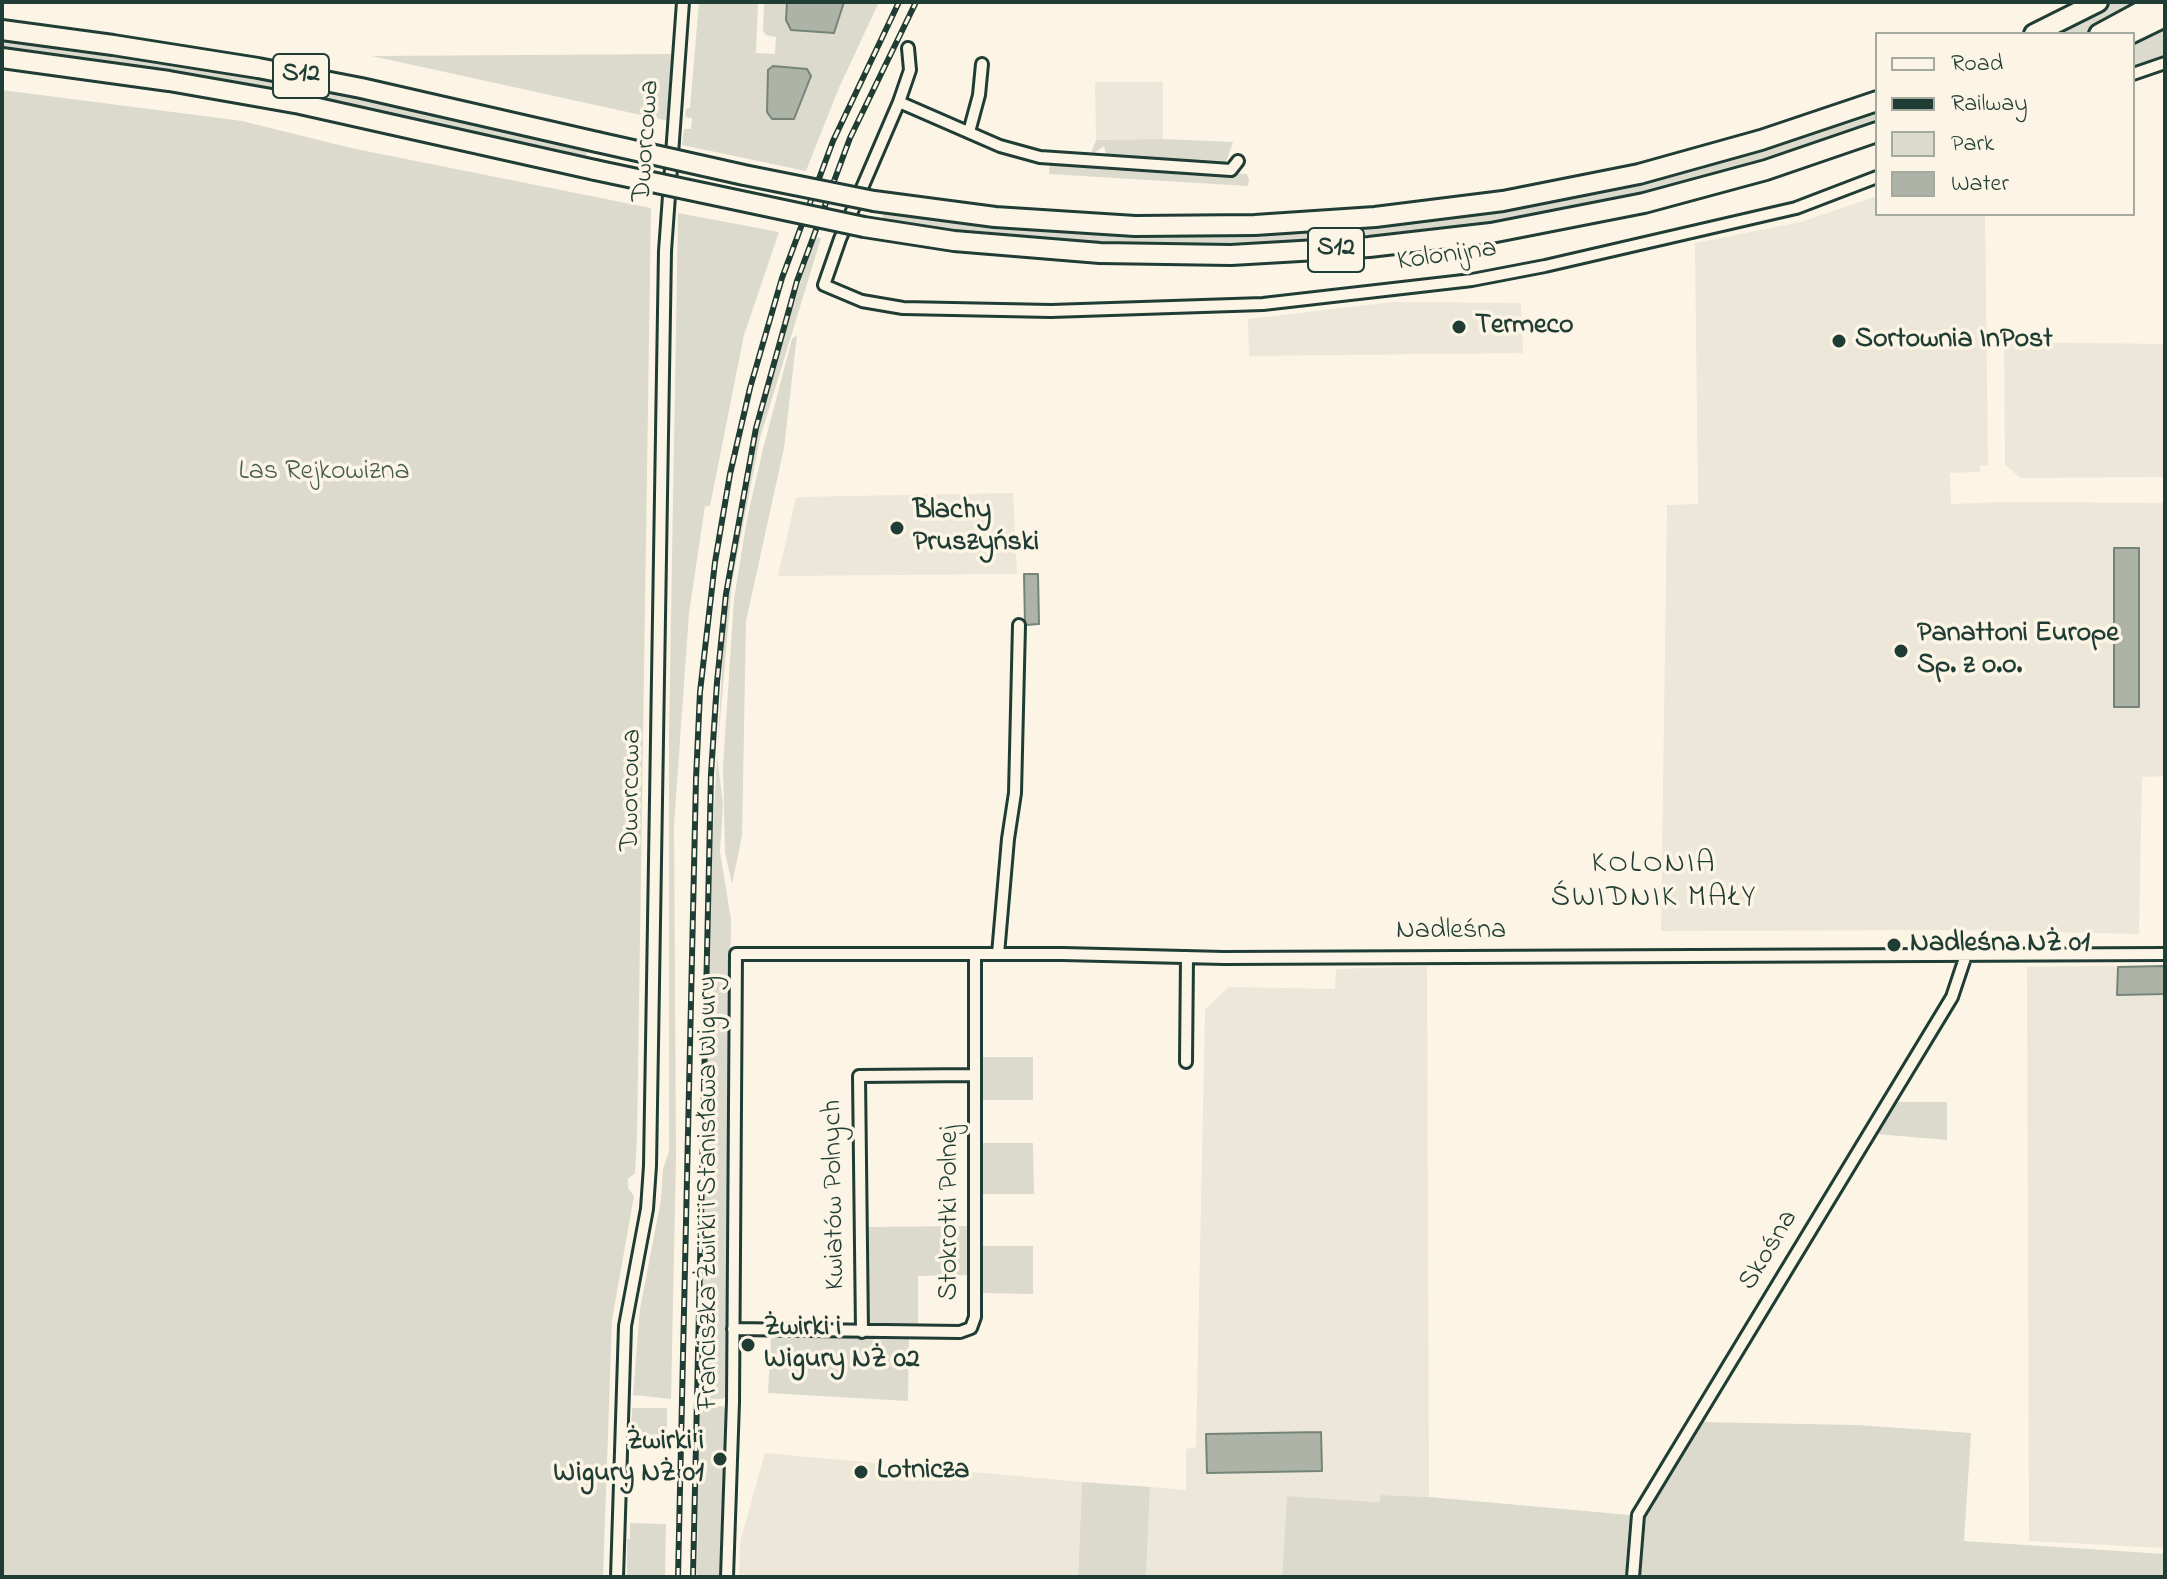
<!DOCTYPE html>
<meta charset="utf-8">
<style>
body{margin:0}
#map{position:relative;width:2167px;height:1579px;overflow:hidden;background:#fcf5e5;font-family:"Indie Flower",sans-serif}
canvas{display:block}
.frame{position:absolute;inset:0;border:4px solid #1f3d34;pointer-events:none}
.legend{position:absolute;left:1875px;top:32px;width:260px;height:184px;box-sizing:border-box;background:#fcf5e5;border:2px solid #a4ab9e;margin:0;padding:10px 14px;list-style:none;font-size:24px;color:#1f3d34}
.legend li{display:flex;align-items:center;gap:16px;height:40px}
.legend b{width:40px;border:2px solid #a4ab9e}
</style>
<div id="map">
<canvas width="2167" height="1579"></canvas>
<div class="frame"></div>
<ul class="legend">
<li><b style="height:10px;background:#fcf5e5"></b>Road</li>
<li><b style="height:10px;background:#1f3d34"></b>Railway</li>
<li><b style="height:22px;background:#dcdacc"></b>Park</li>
<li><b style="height:22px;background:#aeb3a7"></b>Water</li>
</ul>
</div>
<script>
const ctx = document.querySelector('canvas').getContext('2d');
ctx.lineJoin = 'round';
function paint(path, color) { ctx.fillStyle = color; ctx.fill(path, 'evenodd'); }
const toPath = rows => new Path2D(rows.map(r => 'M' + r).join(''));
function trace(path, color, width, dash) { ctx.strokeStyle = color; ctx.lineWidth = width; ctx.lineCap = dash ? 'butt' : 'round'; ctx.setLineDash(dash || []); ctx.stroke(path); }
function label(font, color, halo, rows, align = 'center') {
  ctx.font = font + ' "Indie Flower",sans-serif'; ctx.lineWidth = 7; ctx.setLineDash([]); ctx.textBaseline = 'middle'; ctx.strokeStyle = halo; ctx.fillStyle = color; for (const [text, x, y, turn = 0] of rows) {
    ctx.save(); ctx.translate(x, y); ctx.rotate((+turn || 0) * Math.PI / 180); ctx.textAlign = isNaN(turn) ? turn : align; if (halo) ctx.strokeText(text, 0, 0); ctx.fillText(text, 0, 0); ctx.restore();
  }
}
paint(toPath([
 [1095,82,1163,82,1163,139,1096,140],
 [1877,196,1877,214,1985,214,1988,465,1980,466,1980,472,1950,473,1951,504,2003,502,2165,503,2165,776,2142,777,2139,934,1952,930,1661,931,1667,505,1698,504,1695,243,1801,222],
 [1393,302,1521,303,1523,353,1249,356,1248,319],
 [2004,342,2165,344,2165,477,2021,478,2005,465],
 [1013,493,1017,574,778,576,796,497],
 [2165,965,2165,1548,2029,1541,2027,967],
 [1427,966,1429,1497,1381,1495,1380,1502,1288,1496,1282,1577,1146,1577,1150,1487,1186,1490,1186,1449,1196,1447,1205,1009,1229,987,1335,989,1336,969],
 [765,1453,1082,1482,1078,1577,739,1577,740,1542]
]), '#ece7d8');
paint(toPath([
 [699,2,758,2,756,53,775,54,776,37,766,35,763,31,764,2,879,2,838,90,806,171,682,145,684,129,691,129,692,118,685,117,686,109,690,108],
 [2110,2,2147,2,2086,34,2047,34],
 [2165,28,2165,59,2133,68,2133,41],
 [2,37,263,76,588,147,585,161,2,53],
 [677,54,673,122,372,56],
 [2,90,242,121,351,148,651,208,637,1137,635,1173,628,1179,628,1188,634,1196,612,1320,603,1577,2,1577],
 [1877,107,1877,126,1684,187,1559,215,1372,242,1179,249,1005,239,882,220,884,209,1006,224,1454,214],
 [1163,139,1233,142,1225,165,1107,158,1104,146,1090,156,1096,140],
 [1050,163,1137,170,1247,174,1249,180,1248,186,1049,174],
 [678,213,779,232,744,335,710,506,705,506,689,613,674,825,676,1156,671,1399,633,1395,640,1309,661,1200,663,1169,669,1151,669,732],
 [815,237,821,238,760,438,732,582,717,755,723,805,720,852,731,919,727,1396,722,1399,699,1400,712,844,724,636,735,552,754,446,769,382],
 [797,335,784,448,746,621,742,836,732,884,725,852,723,766,734,599,747,519,762,453,792,339],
 [982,1057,1033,1057,1033,1100,982,1100],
 [1893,1102,1947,1102,1947,1140,1876,1134],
 [982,1143,1033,1143,1034,1194,982,1194],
 [968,1226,968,1275,918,1276,918,1325,867,1325,867,1227],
 [982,1246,1033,1246,1033,1294,983,1293],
 [771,1336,909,1339,908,1401,768,1393],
 [722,1406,727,1409,722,1577,697,1577,699,1407],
 [632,1408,667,1408,667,1435,631,1434],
 [1700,1422,1857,1425,1971,1433,1964,1541,2165,1554,2165,1577,1282,1577,1287,1496,1379,1502,1381,1495,1429,1497,1641,1516],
 [1082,1482,1150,1487,1146,1577,1078,1577],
 [630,1523,666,1524,665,1577,627,1577,627,1539,630,1539]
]), '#dcdacc');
const water = toPath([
 [787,2,844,2,834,33,791,30,786,20,787,2],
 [773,66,807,69,811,76,794,119,772,119,767,112,768,70,773,66],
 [2114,548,2139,548,2139,707,2114,707,2114,548],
 [1024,574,1038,574,1039,624,1025,625,1024,574],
 [2165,966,2165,994,2117,995,2118,967,2165,966],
 [1321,1432,1322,1471,1207,1473,1206,1434,1321,1432]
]);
paint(water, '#aeb3a7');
trace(water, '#758479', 2);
const street = toPath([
 [2133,74,2165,63],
 [899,102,910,70,908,48],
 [969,132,979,95,982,64],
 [1238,161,1231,170,1040,157,1000,146,899,102,840,239,824,285,862,301,903,308,1051,311,1263,304,1472,280,1545,266,1796,208,1877,177],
 [998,954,1008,839,1015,793,1019,625],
 [1186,1062,1187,957],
 [733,1329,960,1332,971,1328,975,1317,975,954],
 [862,1332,859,1076,974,1075],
 [617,1577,625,1326,647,1209,650,1166,665,251,683,2],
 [727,1577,733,1402,736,954,1063,954,1224,958,2165,954],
 [1633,1577,1638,1515,1952,997,1966,955]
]);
const highway = toPath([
 [2,30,113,45,258,68,361,88,597,142],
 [2034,34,2098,2],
 [2099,34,2158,2],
 [2130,34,2165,17],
 [2,58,169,81,300,104,595,170],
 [874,201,995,217,1135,226,1255,225,1375,217,1503,201,1639,174,1761,140,1877,101],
 [864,227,954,241,1100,253,1231,255,1369,247,1491,233,1644,203,1766,170,1877,132]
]);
trace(street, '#1f3d34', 16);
trace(highway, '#1f3d34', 24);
trace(street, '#fcf5e5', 10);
trace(highway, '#fcf5e5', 18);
const rail = toPath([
 [678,1577,696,779,700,692,715,562,730,474,750,388,782,278,833,141,899,2],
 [693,1577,711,774,717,682,726,594,756,428,797,281,850,138,916,2]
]);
trace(rail, '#1f3d34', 6);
trace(rail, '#fcf5e5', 3, [9]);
const highwayBridge = toPath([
 [597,142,744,175,874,201],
 [595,170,864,227]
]);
trace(highwayBridge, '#1f3d34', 24, []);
trace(highwayBridge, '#fcf5e5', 18);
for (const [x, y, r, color] of [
 [1459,327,8,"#1f3d34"],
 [1839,341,8,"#1f3d34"],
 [897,528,8,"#1f3d34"],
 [1901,651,8,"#1f3d34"],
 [1894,945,8,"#1f3d34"],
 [748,1345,8,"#1f3d34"],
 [720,1459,8,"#1f3d34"],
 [861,1472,8,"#1f3d34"]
]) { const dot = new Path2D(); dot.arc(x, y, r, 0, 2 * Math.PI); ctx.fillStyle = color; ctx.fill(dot); trace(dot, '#fcf5e5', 3); }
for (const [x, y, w] of [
 [301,76,56],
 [1336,250,56]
]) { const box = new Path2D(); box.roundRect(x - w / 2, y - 22, w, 44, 6); ctx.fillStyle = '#fcf5e5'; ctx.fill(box); trace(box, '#1f3d34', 2); }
label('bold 26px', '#1f3d34', null, [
 ["S12",301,76],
 ["S12",1336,250]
]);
label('28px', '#1f3d34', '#fcf5e5', [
 ["Dworcowa",648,141,-86],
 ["Kolonijna",1447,257,-8],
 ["Dworcowa",633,790,-89],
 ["Nadleśna",1451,932],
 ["Franciszka Żwirki i Stanisława Wigury",710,1193,-90],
 ["Kwiatów Polnych",836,1195,-91],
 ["Stokrotki Polnej",951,1213,-90],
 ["Skośna",1770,1251,-59]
]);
label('bold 28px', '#1f3d34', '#fcf5e5', [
 ["Termeco",1475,327],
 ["Sortownia InPost",1855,341],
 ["Blachy",913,512],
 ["Pruszyński",913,544],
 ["Panattoni Europe",1917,635],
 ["Sp. z o.o.",1917,667],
 ["Nadleśna NŻ 01",1910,945],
 ["Żwirki i",764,1329],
 ["Wigury NŻ 02",764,1361],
 ["Żwirki i",704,1443,"right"],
 ["Wigury NŻ 01",704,1475,"right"],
 ["Lotnicza",877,1472]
], 'left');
label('28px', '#455c52', '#fcf5e5', [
 ["Las Rejkowizna",324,473]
]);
ctx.letterSpacing = '2px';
label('30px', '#1f3d34', '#fcf5e5', [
 ["KOLONIA",1654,866],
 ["ŚWIDNIK MAŁY",1654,900]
]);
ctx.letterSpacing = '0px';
</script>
